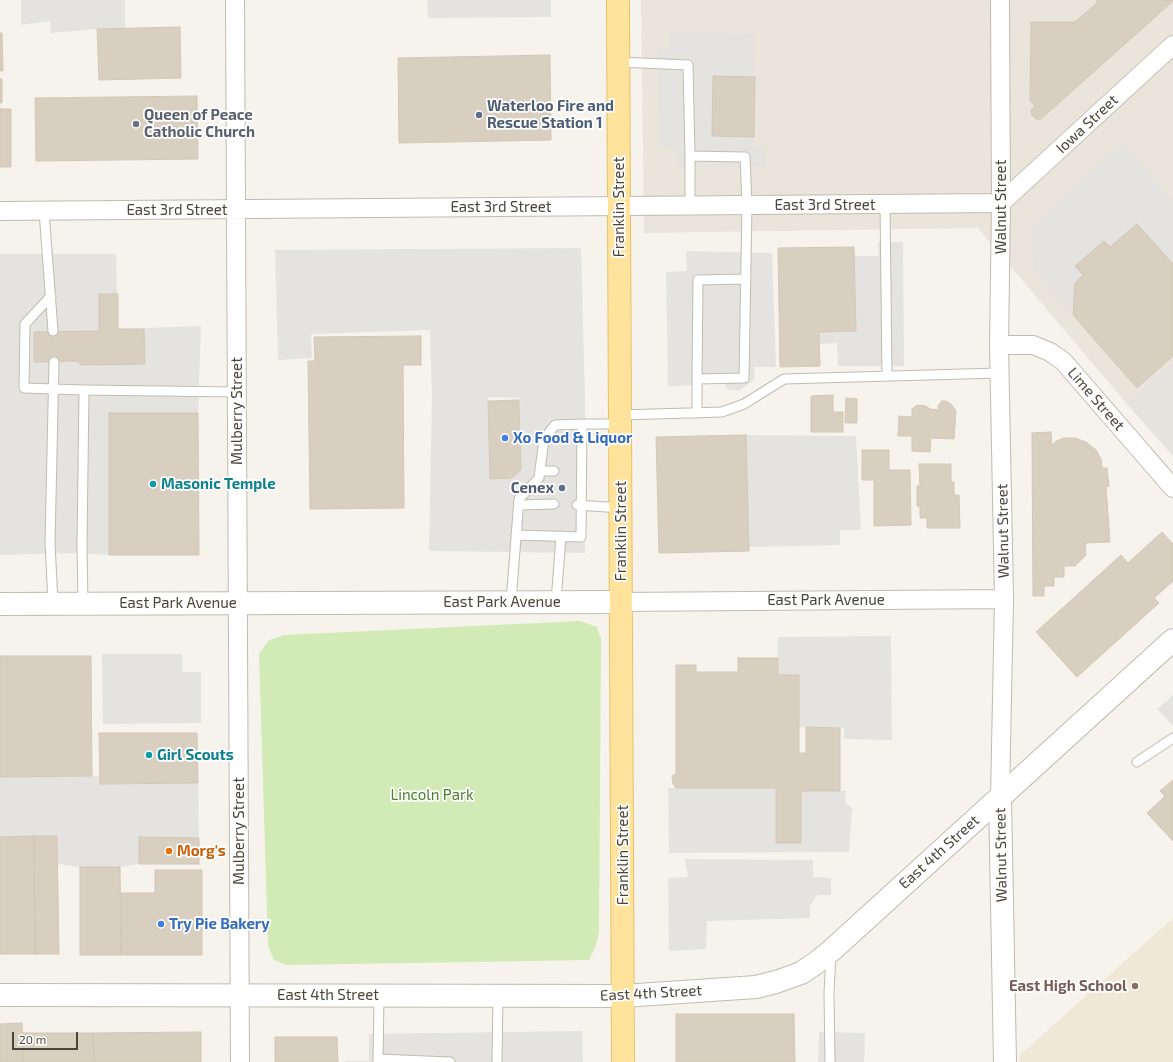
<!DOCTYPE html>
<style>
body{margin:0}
#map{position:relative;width:1173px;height:1062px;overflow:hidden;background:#f6f3ec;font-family:"Exo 2",sans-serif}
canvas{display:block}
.scale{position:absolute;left:12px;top:1032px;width:66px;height:18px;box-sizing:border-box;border:2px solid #4b4439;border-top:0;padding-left:5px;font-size:12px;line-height:14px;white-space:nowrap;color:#4b4439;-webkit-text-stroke:3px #fff;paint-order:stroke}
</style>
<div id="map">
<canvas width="1173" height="1062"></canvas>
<div class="scale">20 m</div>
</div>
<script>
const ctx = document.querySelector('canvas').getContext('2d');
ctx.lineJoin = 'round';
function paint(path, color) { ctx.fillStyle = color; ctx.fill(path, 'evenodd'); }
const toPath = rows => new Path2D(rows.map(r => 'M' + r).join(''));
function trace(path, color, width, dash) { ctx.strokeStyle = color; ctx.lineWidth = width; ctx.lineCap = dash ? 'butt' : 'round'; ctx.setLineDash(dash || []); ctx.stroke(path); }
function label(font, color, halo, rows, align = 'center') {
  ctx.font = font + ' "Exo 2",sans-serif'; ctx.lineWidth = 3.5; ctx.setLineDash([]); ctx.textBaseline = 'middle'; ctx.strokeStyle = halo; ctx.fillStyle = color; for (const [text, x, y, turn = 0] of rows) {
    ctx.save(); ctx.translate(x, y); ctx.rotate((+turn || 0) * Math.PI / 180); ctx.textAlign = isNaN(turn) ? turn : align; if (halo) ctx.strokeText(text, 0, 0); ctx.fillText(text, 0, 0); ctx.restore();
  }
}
paint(toPath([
 [641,0,1173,0,1173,361,1126,403,978,228,644,233]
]), '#eae5da');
paint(toPath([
 [1173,361,1173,456,1126,403]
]), '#e6e2dd');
paint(toPath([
 [1173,918,1173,1062,1020,1062,1020,1055]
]), '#efe8d6');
paint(toPath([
 [580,621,597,627,601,638,599,932,596,945,589,960,287,965,274,960,268,945,259,654,269,640,285,635]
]), '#d2eab5');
paint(toPath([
 [21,0,125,0,125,28,97,29,51,33,50,21,21,25],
 [427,0,551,0,551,17,428,18],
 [669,32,754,33,755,77,713,76,712,136,754,137,754,145,765,146,765,167,679,167,678,148,660,148,658,49,669,49],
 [1123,143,1173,202,1173,260,1171,262,1137,224,1110,247,1104,241,1075,266,1083,275,1075,283,1073,315,1033,270,1032,225],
 [878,242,903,242,904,366,838,366,837,343,819,344,819,332,856,331,854,256,879,256],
 [581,248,585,399,585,553,429,551,432,396,430,330,311,334,312,358,278,360,275,250],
 [488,397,520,398,521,470,512,478,490,479],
 [686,251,772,253,776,367,754,367,755,379,739,391,726,389,725,382,668,387,666,272,687,271],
 [0,254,116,254,118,329,201,326,198,413,109,413,109,555,78,553,0,555],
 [746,435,856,436,861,530,840,530,840,545,749,547],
 [891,636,892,740,844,739,844,728,799,727,799,676,778,675,778,637],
 [102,654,182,654,182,672,201,672,201,723,103,724],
 [1173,695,1173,726,1157,709],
 [100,776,100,784,198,783,199,838,139,837,139,864,120,867,80,867,58,864,57,836,0,837,0,777],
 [668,788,776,788,802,791,846,791,845,802,852,808,849,852,669,853],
 [685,859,813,860,813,877,831,878,831,895,817,895,810,906,810,918,707,921,706,949,669,951,668,878,688,877],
 [582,1031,583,1062,345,1062,345,1061,369,1061,369,1034],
 [819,1032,865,1033,864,1062,818,1062]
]), '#e5e3e0');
const building = toPath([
 [1097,0,1173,0,1173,1,1041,119,1036,119,1032,115,1031,110,1035,106,1030,101,1031,22,1075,22,1097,3,1097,0],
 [180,27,181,78,99,80,97,29,180,27],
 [0,33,2,33,3,71,0,71,0,33],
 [550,55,551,140,399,143,398,58,550,55],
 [713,76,755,77,754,137,712,136,713,76],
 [0,79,2,79,2,103,0,103,0,79],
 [197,96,198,159,36,161,35,98,197,96],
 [0,109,11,109,11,167,0,167,0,109],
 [1137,224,1172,263,1173,262,1173,356,1137,388,1073,315,1075,283,1083,275,1075,266,1104,241,1110,247,1137,224],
 [854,247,856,331,819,332,820,366,780,367,778,248,854,247],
 [99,294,118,294,118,329,144,329,145,364,81,365,78,361,34,362,34,332,99,331,99,294],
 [421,336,421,365,403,365,404,508,310,509,308,361,315,361,314,337,421,336],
 [833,395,833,412,843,412,843,432,811,432,811,396,833,395],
 [846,398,857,399,857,423,845,423,846,398],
 [519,400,521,470,512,478,490,479,488,401,519,400],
 [942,401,946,401,951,404,956,411,954,439,931,438,930,452,912,451,912,436,898,436,899,416,912,417,912,409,917,405,926,406,930,409,938,410,938,406,942,401],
 [109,413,198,413,199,555,109,555,109,413],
 [1051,432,1052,446,1056,441,1064,438,1075,438,1086,442,1096,450,1101,459,1102,468,1107,468,1109,486,1106,487,1110,542,1085,543,1086,555,1075,566,1064,566,1064,577,1054,577,1054,586,1044,586,1044,596,1033,596,1032,433,1051,432],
 [746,435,749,551,659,553,656,437,746,435],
 [862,450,889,450,889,470,910,470,911,525,874,526,874,480,862,480,862,450],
 [919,464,951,464,951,482,954,482,954,495,959,495,960,528,927,528,927,518,920,518,920,506,917,506,917,486,920,486,919,464],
 [1162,532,1173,544,1173,581,1154,598,1159,603,1077,677,1036,632,1121,555,1128,563,1162,532],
 [0,656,91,656,92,776,0,777,0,656],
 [738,658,778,658,778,675,799,675,799,753,806,753,806,727,840,728,840,791,801,791,801,843,776,843,776,788,676,788,673,784,672,776,676,774,676,665,696,665,696,672,738,672,738,658],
 [99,733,197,733,198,783,100,784,99,733],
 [1173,780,1173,841,1147,813,1165,796,1160,791,1173,780],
 [34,836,35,954,0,954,0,837,34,836],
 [34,836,57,836,59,954,35,954,34,836],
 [139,837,199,838,199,864,139,864,139,837],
 [80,867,120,867,121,955,80,955,80,867],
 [155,870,202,870,202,955,121,955,121,893,155,893,155,870],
 [676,1014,794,1014,795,1062,676,1062,676,1014],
 [22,1023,23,1062,0,1062,0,1024,22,1023],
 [201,1032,201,1062,94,1062,93,1033,201,1032],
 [23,1033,93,1033,94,1062,23,1062,23,1033],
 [275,1037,337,1037,338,1062,275,1062,275,1037]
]);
paint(building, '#d8cfc1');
trace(building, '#d3c7b4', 1);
const service = toPath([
 [618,62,688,65,690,156,690,206],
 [690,156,745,157,747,205,744,378,697,379,697,413],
 [885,204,887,376],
 [44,211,53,331],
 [51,296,25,324,24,388,84,390,237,392],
 [697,379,698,280,745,279],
 [620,415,722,412,744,404,784,379,999,373],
 [540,471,554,471],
 [519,505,554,504],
 [577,505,621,508],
 [516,535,581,537,582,424],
 [511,602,519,499,539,478,544,439,555,425,582,424,621,424],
 [556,602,561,536],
 [53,603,50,543,54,362],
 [83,603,82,545,84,390],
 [1137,762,1173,738],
 [378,1059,450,1062],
 [378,1062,379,996],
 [497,1062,498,996],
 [830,1062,829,993,831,953]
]);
const minor = toPath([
 [235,0,240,1062],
 [0,211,1001,203,1173,45],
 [999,345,1033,345,1050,352,1063,361,1173,488],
 [621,602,1004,599],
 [1000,797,1004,599,999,345,1001,203,1000,0]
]);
const tertiary = toPath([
 [0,604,621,602],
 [1000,797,1005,1062],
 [0,995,623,996,756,987,776,982,801,973,816,963,832,950,1173,640]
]);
const primary = toPath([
 [618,0,623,1062]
]);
trace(service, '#c2bbae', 11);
trace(minor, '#c2bbae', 20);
trace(tertiary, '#c2bbae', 24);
trace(primary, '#e6c16a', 24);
trace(service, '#fff', 9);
trace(minor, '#fff', 18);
trace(tertiary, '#fff', 22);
trace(primary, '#ffe39c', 22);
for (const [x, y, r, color] of [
 [479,115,4,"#5c6f8a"],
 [136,124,4,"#6b7280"],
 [505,438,4,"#3f7fe0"],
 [153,484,4,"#0f9aa8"],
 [562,488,4,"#5c6f8a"],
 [149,755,4,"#0f9aa8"],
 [169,851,4,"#e8710a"],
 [161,924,4,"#3f7fe0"],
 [1135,986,4,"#8d6e63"]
]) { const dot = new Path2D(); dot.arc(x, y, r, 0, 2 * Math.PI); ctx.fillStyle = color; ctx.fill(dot); trace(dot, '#fff', 1.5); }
label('bold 15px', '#4e5e75', '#fff', [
 ["Waterloo Fire and",487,106],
 ["Rescue Station 1",487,123],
 ["Cenex",554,488,"right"]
], 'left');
label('bold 15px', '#5b616d', '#fff', [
 ["Queen of Peace",144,115],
 ["Catholic Church",144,132]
], 'left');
label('15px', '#4b4439', '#fff', [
 ["Iowa Street",1087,124,-43],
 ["East 3rd Street",825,205],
 ["East 3rd Street",501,207],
 ["Franklin Street",619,207,-90],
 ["Walnut Street",1001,207,-90],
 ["East 3rd Street",177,210],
 ["Lime Street",1096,399,49],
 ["Mulberry Street",237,411,-90],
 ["Franklin Street",621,531,-90],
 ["Walnut Street",1003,531,-91],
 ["East Park Avenue",826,600],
 ["East Park Avenue",502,602],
 ["East Park Avenue",178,603],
 ["Mulberry Street",239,831,-90],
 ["East 4th Street",939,852,-42],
 ["Franklin Street",623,855,-90],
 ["Walnut Street",1001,855,-91],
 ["East 4th Street",651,993,-3],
 ["East 4th Street",328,995]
]);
label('bold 15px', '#366cbe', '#fff', [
 ["Xo Food & Liquor",513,438],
 ["Try Pie Bakery",169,924]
], 'left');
label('bold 15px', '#0d838f', '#fff', [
 ["Masonic Temple",161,484],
 ["Girl Scouts",157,755]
], 'left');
label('15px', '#4a7f2a', '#fff', [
 ["Lincoln Park",432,795]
]);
label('bold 15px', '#c56008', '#fff', [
 ["Morg's",177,851]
], 'left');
label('bold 15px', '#785e54', '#fff', [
 ["East High School",1127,986]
], 'right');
</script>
